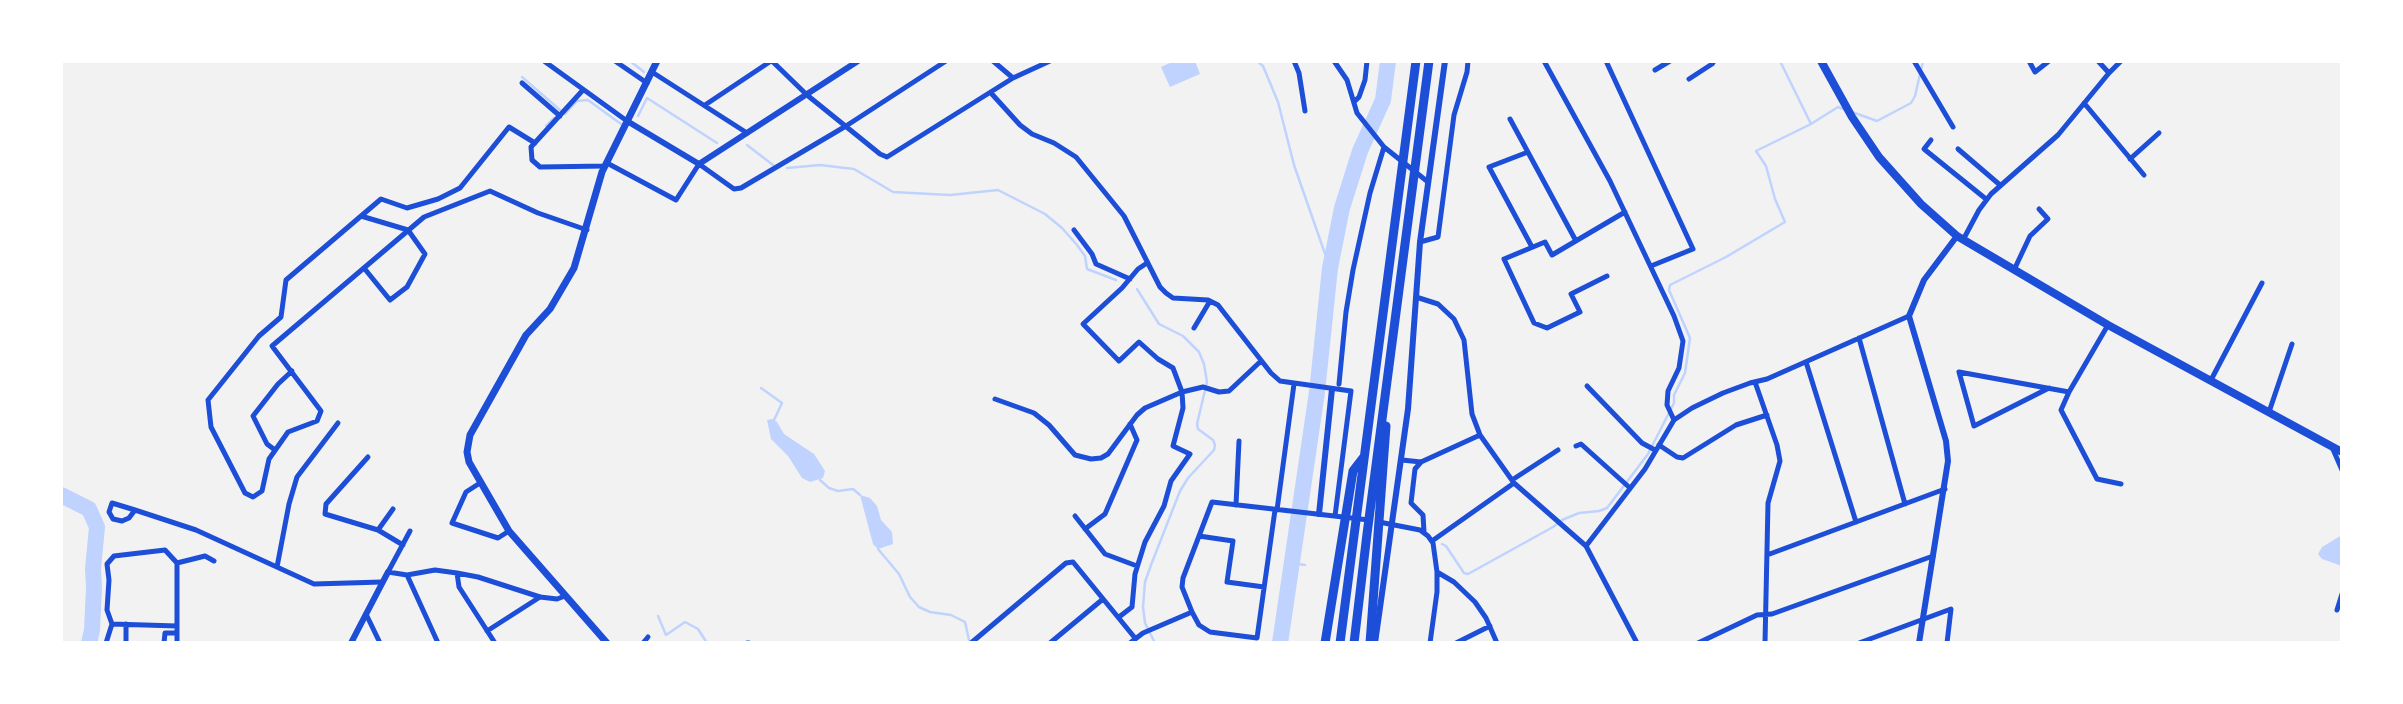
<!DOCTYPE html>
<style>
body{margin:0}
#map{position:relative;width:2403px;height:704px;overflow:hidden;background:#f2f2f2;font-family:Signika,sans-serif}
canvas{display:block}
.frame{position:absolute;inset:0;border:63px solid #fff;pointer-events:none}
</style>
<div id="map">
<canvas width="2403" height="704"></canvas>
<div class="frame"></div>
</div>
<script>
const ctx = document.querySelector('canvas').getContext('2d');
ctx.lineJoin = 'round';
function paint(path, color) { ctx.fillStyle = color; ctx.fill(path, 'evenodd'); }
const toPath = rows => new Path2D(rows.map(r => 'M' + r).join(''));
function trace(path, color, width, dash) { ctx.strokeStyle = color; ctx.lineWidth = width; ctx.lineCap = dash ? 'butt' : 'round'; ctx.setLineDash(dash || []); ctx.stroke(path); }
paint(toPath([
 [1174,61,1195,61,1200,74,1170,87,1161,67],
 [772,419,777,422,784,434,814,454,825,471,823,478,810,482,802,478,788,456,771,439,767,420],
 [860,495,870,498,877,506,881,520,892,532,893,544,878,549,873,544],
 [2342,535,2342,566,2322,559,2318,554,2322,547]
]), '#bfd3fe');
trace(toPath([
 [630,61,644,72],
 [1257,61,1263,66,1278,102,1294,165,1330,268],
 [1780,61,1811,124],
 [522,77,560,110],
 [1852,112,1877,121,1911,103,1915,96,1923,61],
 [565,114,577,101,588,100,621,124],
 [638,116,647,98,717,143],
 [546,126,554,118],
 [747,145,773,165],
 [787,168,820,165,854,169,893,192,950,195,998,190,1045,214,1062,228,1077,245,1085,256,1087,269,1116,280],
 [1137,289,1159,324,1183,336,1199,352,1204,364,1207,382,1197,424,1198,429,1213,440,1215,445,1214,450,1188,478,1180,491,1151,565,1145,582,1143,607,1145,623,1155,643],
 [761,388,782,403,774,420],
 [820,480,829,488,838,491,853,489,860,495],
 [1442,544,1446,546,1464,573,1468,574,1553,527,1562,520,1579,513,1599,511,1607,508,1648,454,1674,403,1674,395,1685,373,1690,338,1669,290,1670,285,1726,257,1785,222,1775,199,1766,166,1756,151,1811,124,1838,107,1846,110],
 [878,549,899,574,910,597,919,607,930,612,951,615,965,622,969,640],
 [1292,563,1305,565],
 [658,616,666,635,685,622,698,629,707,643]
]), '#bfd3fe', 2.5);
trace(toPath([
 [61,495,89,509,97,527,93,569,94,587,92,630,89,643],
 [1280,643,1317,392,1330,268,1342,208,1360,151,1383,100,1388,61]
]), '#bfd3fe', 16);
trace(toPath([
 [544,61,627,121],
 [615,61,647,83],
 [772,61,807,95,880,154,887,157,1013,78,1050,61],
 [993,61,1013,78],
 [1294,61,1299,73,1305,111],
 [1334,61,1347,80,1357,113,1384,147,1428,182],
 [1544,61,1610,181,1674,316,1683,341,1679,368,1668,391,1667,405,1674,420],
 [1606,61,1693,249,1651,266],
 [1914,61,1953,127],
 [2029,61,2035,72,2049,61],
 [2098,61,2109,73],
 [1655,70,1670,61],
 [652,72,747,133],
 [1689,79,1712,64,1714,61],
 [522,83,560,116],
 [583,90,531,147,532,160,540,167,605,166],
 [991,93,1020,125,1032,134,1054,143,1076,157,1124,216,1160,287,1166,293,1173,298,1208,300,1218,305,1271,373,1280,381,1351,391,1335,516],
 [1354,102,1359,97,1365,80,1367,61],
 [2084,103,2144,175],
 [705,105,771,61],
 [1510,119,1576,241],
 [1931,140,1924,149,1986,199],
 [535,143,509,127,460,188,438,199,407,208,381,199,286,280,281,317,259,336,208,400,211,427,245,493,253,497,262,491,269,459,288,432,317,421,321,411,272,346,424,217,490,191,538,213,587,230],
 [1958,149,2000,185],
 [1528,152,1489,167,1532,247],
 [2130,159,2159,133],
 [607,163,676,200,699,164,734,189,741,188,846,126,946,61],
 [361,216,408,230,425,254,407,287,390,300,364,268],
 [1074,230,1092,254,1096,264,1130,279],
 [1963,240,1979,210,1991,194,2058,135,2109,73,2121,61],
 [1420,242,1438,237,1454,115,1467,72,1468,61],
 [2014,270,2030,236,2048,219,2039,209],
 [1607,276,1571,294,1580,312,1547,328,1534,323,1504,259,1545,242,1552,255,1625,212],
 [1416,297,1438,304,1454,319,1464,340,1472,414,1480,435,1514,483,1586,546,1637,643],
 [2108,325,2069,392,2061,410,2097,479,2121,484],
 [1194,328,1210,301],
 [1859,338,1905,504],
 [1806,362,1856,522],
 [2211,380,2262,283],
 [1755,382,1777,445,1780,461,1768,503,1765,643],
 [1339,384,1346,312,1353,270,1370,193,1384,147],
 [1587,386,1642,443,1655,450],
 [2049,388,1974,426,1959,372,2069,392],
 [995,399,1034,413,1049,425,1075,455,1091,459,1101,458,1108,454,1137,415,1145,408,1182,392,1203,387,1219,392,1229,391,1261,361],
 [2269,412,2292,344],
 [1659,445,1677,457,1683,458,1736,425,1767,415],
 [1576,446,1581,444,1630,488],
 [2332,447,2342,470],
 [275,450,267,444,253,416,278,384,292,371],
 [368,457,326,504,325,514,378,530,403,545],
 [1402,460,1421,462,1480,435],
 [1421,462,1415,469,1411,503,1423,515,1424,532],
 [1512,480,1558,450],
 [480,483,466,492,452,523,498,538,509,531],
 [1236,505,1239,441],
 [135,510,129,518,122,521,113,519,109,512,112,503,135,510,196,530,314,584,382,582],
 [1277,510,1294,384],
 [1075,516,1105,554,1137,566],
 [1379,522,1420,530,1428,536,1433,543,1437,572,1437,592,1430,643],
 [1085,529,1105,514,1137,440,1130,424],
 [378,530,393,509],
 [410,531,388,572,407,575,435,570,457,573,478,577,540,597,557,599,565,596],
 [1199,536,1233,541,1227,582,1264,587],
 [1432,541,1514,483],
 [1586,546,1645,469,1674,420,1692,408,1723,393,1750,383,1767,379,1909,316],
 [1767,555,1945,489],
 [177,563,205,556,214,561],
 [277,567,289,504,297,477,338,423],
 [1437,572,1454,582,1475,602,1486,618,1497,643],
 [457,573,459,587,495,643],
 [407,575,438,643],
 [2337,610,2342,594],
 [1192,612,1199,625,1210,632,1257,638,1275,510],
 [366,614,380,643],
 [1119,617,1132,607,1135,574,1145,542,1164,506,1171,481,1190,454,1173,446,1183,408,1182,392,1173,368,1158,359,1139,342,1119,361,1083,324,1122,288,1138,269,1147,263],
 [112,624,177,626],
 [126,624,126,643],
 [487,631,540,597],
 [106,643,112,624,107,610,109,580,107,564,114,556,165,550,177,563,177,643],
 [164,643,165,633,177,633],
 [643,643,648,637],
 [747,643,749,643],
 [971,643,1066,563,1073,562,1135,638],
 [1050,643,1103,599],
 [1130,643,1143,633,1192,612,1182,587,1183,578,1212,502,1369,520],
 [1456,643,1490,626],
 [1698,643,1757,615,1772,614,1933,556],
 [1859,643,1951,609,1947,643]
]), '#1d4ed8', 5);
trace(toPath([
 [627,121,699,164,858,61],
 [1319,514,1332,389],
 [351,643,388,572],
 [1375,643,1408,409,1420,242,1445,61],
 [1919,643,1948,461,1946,441,1909,316,1924,280,1957,236]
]), '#1d4ed8', 6);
trace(toPath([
 [607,643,509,531,469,462,467,452,470,435,526,335,550,309,574,268,602,172,657,61]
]), '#1d4ed8', 7);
trace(toPath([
 [1821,61,1852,117,1879,157,1921,204,1957,236,2108,325,2342,452]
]), '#1d4ed8', 8);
trace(toPath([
 [1325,643,1353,471,1363,458],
 [1340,643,1416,61],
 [1354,643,1367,534,1429,61],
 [1370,643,1386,426]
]), '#1d4ed8', 9);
</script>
